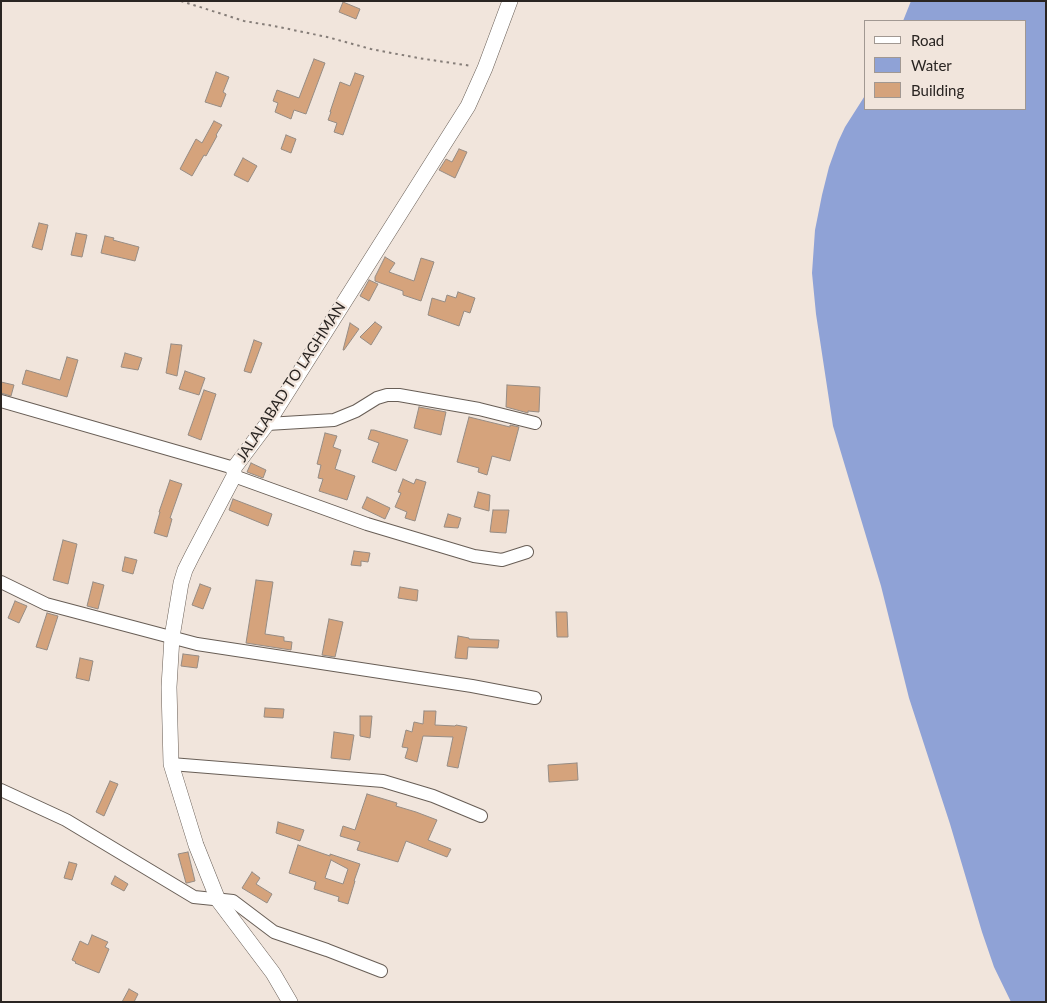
<!DOCTYPE html>
<style>
body{margin:0}
#map{position:relative;width:1047px;height:1003px;overflow:hidden;background:#f1e5dc;font-family:Lato,sans-serif}
canvas{display:block}
.frame{position:absolute;inset:0;border:2px solid #2a2522;pointer-events:none}
.legend{position:absolute;left:864px;top:20px;width:162px;height:90px;box-sizing:border-box;background:#f1e5dc;border:1px solid #a19892;margin:0;padding:6px 9px;list-style:none;font-size:15px;color:#2a2522}
.legend li{display:flex;align-items:center;gap:10px;height:25px}
.legend b{width:25px;border:1px solid #a19892}
</style>
<div id="map">
<canvas width="1047" height="1003"></canvas>
<div class="frame"></div>
<ul class="legend">
<li><b style="height:6px;background:#fff"></b>Road</li>
<li><b style="height:14px;background:#8fa2d6"></b>Water</li>
<li><b style="height:14px;background:#d5a37c"></b>Building</li>
</ul>
</div>
<script>
const ctx = document.querySelector('canvas').getContext('2d');
ctx.lineJoin = 'round';
function paint(path, color) { ctx.fillStyle = color; ctx.fill(path, 'evenodd'); }
const toPath = rows => new Path2D(rows.map(r => 'M' + r).join(''));
function trace(path, color, width, dash) { ctx.strokeStyle = color; ctx.lineWidth = width; ctx.lineCap = dash ? 'butt' : 'round'; ctx.setLineDash(dash || []); ctx.stroke(path); }
function label(font, color, halo, rows, align = 'center') {
  ctx.font = font + ' Lato,sans-serif'; ctx.lineWidth = 4.5; ctx.setLineDash([]); ctx.textBaseline = 'middle'; ctx.strokeStyle = halo; ctx.fillStyle = color; for (const [text, x, y, turn = 0] of rows) {
    ctx.save(); ctx.translate(x, y); ctx.rotate((+turn || 0) * Math.PI / 180); ctx.textAlign = isNaN(turn) ? turn : align; if (halo) ctx.strokeText(text, 0, 0); ctx.fillText(text, 0, 0); ctx.restore();
  }
}
paint(toPath([
 [911,1,1046,1,1046,1002,1011,1002,994,967,982,932,950,824,909,698,881,586,833,426,816,314,812,273,815,230,822,195,829,167,838,142,845,127,866,94,866,109,1026,109,1026,21,903,21]
]), '#8fa2d6');
const building = toPath([
 [343,2,360,9,356,19,339,12,343,2],
 [314,59,325,63,306,114,294,110,291,119,275,112,278,103,273,101,277,90,299,98,314,59],
 [216,72,229,77,223,92,226,94,221,107,205,102,216,72],
 [355,73,364,76,343,135,334,132,337,123,328,120,331,112,330,112,340,82,350,86,355,73],
 [214,121,222,125,216,135,217,136,206,156,204,155,192,176,180,169,196,139,202,143,214,121],
 [286,135,296,139,291,153,281,149,286,135],
 [459,149,467,152,455,178,439,170,446,159,452,162,459,149],
 [243,158,257,166,248,182,234,175,243,158],
 [39,223,48,225,42,250,32,247,39,223],
 [76,233,87,235,82,257,71,255,76,233],
 [105,236,114,238,113,240,139,247,135,261,101,253,105,236],
 [385,257,395,263,389,272,414,281,421,258,434,262,421,301,403,295,403,291,375,281,375,277,385,257],
 [369,280,378,284,369,301,360,296,369,280],
 [458,292,475,298,470,313,464,311,459,326,428,315,432,298,445,302,447,295,456,298,458,292],
 [375,322,382,327,371,345,360,337,375,322],
 [350,323,359,329,344,350,343,350,350,323],
 [254,340,262,343,251,373,244,371,254,340],
 [171,344,182,345,177,376,166,373,171,344],
 [125,353,142,358,138,370,121,367,125,353],
 [67,357,78,360,67,397,22,384,26,370,60,380,67,357],
 [185,371,205,378,199,395,179,389,185,371],
 [1,382,14,385,11,396,1,393,1,382],
 [507,385,540,387,539,412,528,411,528,413,506,407,507,385],
 [204,390,216,394,201,440,188,435,204,390],
 [419,407,446,412,441,435,414,428,419,407],
 [469,417,510,427,510,425,519,427,510,461,492,456,487,475,478,472,479,468,457,462,469,417],
 [371,430,374,430,408,440,396,471,372,462,379,443,368,439,371,430],
 [325,433,337,436,333,447,341,450,335,469,355,476,347,500,319,491,323,479,318,478,321,465,317,464,325,433],
 [251,463,266,470,263,478,247,472,251,463],
 [403,479,414,484,416,479,426,482,415,521,405,518,407,512,395,507,401,493,398,492,403,479],
 [170,480,182,484,170,518,172,519,167,537,154,533,160,512,159,512,170,480],
 [478,492,490,495,489,511,474,507,478,492],
 [367,497,390,508,385,519,362,508,367,497],
 [233,499,272,514,268,526,229,510,233,499],
 [493,510,509,510,506,533,490,532,493,510],
 [448,514,461,518,458,528,444,527,448,514],
 [63,540,77,544,68,584,53,580,63,540],
 [354,551,370,553,368,562,361,561,361,566,351,565,354,551],
 [125,557,137,560,133,574,122,571,125,557],
 [256,580,273,582,265,634,284,637,284,641,292,642,291,650,246,643,256,580],
 [93,582,104,585,98,609,87,606,93,582],
 [200,584,211,588,203,609,192,605,200,584],
 [400,587,418,590,417,601,398,598,400,587],
 [15,601,27,606,19,623,8,618,15,601],
 [556,612,567,612,568,637,557,637,556,612],
 [47,613,58,616,47,650,36,647,47,613],
 [329,619,343,622,335,657,322,655,329,619],
 [458,636,469,638,469,639,499,640,498,648,468,647,467,659,455,658,458,636],
 [183,654,199,656,197,668,181,666,183,654],
 [80,658,93,661,89,681,76,678,80,658],
 [265,708,284,709,283,718,264,717,265,708],
 [424,711,436,711,435,725,455,726,456,725,467,727,458,768,447,766,453,737,423,736,417,762,405,758,408,748,402,747,406,730,412,732,414,722,423,724,424,711],
 [360,716,372,716,370,738,360,736,360,716],
 [334,732,354,735,350,760,331,758,334,732],
 [577,763,578,780,549,782,548,765,577,763],
 [110,781,118,784,104,816,96,812,110,781],
 [367,794,397,803,396,806,416,812,437,820,428,840,451,849,447,857,406,841,398,862,357,850,360,842,340,836,343,826,355,830,367,794],
 [278,822,304,830,300,841,276,833,278,822],
 [298,845,330,856,330,854,360,864,354,881,355,881,348,904,338,901,339,897,314,889,316,882,289,873,298,845],
 [331,860,348,869,343,884,325,878,331,860],
 [188,852,195,881,187,883,186,883,178,854,188,852],
 [69,862,77,864,72,880,64,878,69,862],
 [252,872,260,878,256,884,272,894,267,903,242,888,252,872],
 [115,876,128,884,124,891,111,884,115,876],
 [92,935,108,942,105,947,109,949,99,973,75,963,76,962,72,960,80,941,88,945,92,935],
 [129,989,138,994,134,1002,122,1002,129,989]
]);
paint(building, '#d5a37c');
trace(building, '#968c84', 1);
const minor = toPath([
 [1,401,234,468],
 [267,424,334,420,356,411,377,398,387,395,399,395,479,409,535,423],
 [234,476,367,524,474,556,502,560,527,552],
 [1,582,46,604,197,644,472,686,535,698],
 [171,764,383,781,433,796,481,816],
 [1,790,66,820,194,897,233,901,274,932,327,950,381,971]
]);
const tertiary = toPath([
 [290,1002,273,973,218,900,196,845,171,764,169,687,172,637,181,583,185,570,192,556,234,476,234,468,267,424,468,106,485,68,510,1]
]);
trace(minor, '#685e56', 14);
trace(tertiary, '#685e56', 16);
trace(toPath([
 [181,1,244,21,274,26,327,37,371,49,418,58,472,66]
]), '#857d78', 2, [2.5, 4]);
trace(minor, '#fff', 12);
trace(tertiary, '#fff', 15);
label('15px', '#2a2522', '#f1e5dc', [
 ["JALALABAD TO LAGHMAN",291,382,-57]
]);
</script>
